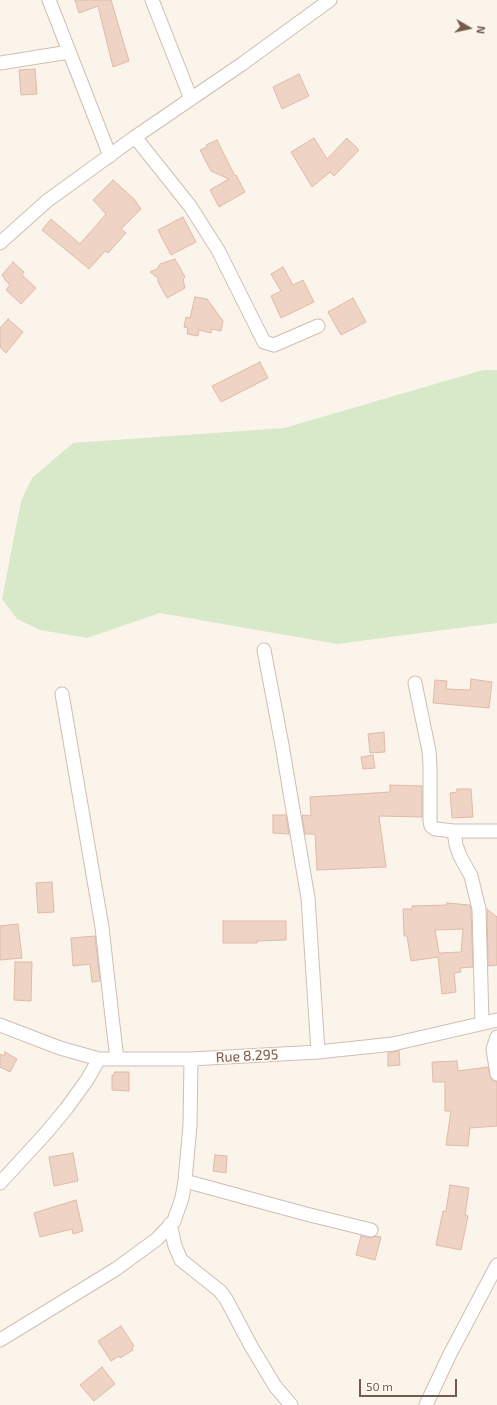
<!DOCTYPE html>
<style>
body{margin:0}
#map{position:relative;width:497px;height:1405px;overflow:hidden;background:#fbf4eb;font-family:"Exo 2",sans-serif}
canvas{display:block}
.north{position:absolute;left:449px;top:8px;width:40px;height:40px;-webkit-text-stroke:3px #fef8f2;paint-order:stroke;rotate:99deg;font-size:11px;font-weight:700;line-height:16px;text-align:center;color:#755a4f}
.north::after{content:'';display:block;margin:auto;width:14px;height:18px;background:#755a4f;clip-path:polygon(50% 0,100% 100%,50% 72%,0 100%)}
.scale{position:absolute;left:359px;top:1379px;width:98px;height:18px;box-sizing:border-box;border:2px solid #755a4f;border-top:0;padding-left:5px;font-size:12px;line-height:14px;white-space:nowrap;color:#755a4f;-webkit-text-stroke:3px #fef8f2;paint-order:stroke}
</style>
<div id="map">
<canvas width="497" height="1405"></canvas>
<div class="north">N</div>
<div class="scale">50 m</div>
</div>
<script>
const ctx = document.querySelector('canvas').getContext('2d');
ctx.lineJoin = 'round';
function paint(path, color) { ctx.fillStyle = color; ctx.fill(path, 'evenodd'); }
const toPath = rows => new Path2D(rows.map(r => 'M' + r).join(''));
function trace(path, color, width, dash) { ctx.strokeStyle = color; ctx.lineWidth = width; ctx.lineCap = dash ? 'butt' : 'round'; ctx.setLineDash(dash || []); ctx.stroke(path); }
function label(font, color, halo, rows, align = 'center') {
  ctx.font = font + ' "Exo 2",sans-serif'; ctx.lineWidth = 3.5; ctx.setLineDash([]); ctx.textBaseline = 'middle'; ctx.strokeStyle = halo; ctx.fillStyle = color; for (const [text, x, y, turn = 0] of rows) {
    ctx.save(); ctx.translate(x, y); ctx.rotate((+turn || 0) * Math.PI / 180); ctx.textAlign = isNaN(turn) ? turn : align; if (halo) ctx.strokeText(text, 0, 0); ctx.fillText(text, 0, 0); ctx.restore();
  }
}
paint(toPath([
 [483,370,497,370,497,623,337,644,160,613,87,638,40,630,17,619,2,599,21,501,32,478,73,443,284,428]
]), '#d8e9ca');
const building = toPath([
 [75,0,111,0,129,61,113,67,98,6,79,13,75,0],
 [35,69,37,94,21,95,19,70,35,69],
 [299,74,309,96,282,109,273,87,299,74],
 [314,138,327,159,347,138,359,150,334,176,330,172,312,187,291,152,314,138],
 [217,140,235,176,236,175,245,192,219,207,210,190,229,179,211,171,200,150,207,147,206,145,217,140],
 [113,180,134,199,141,209,121,229,126,233,108,253,105,251,89,269,42,230,51,219,80,244,106,214,93,200,113,180],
 [183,217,196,242,171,255,158,230,183,217],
 [175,259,185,277,183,279,185,288,167,298,158,282,158,278,150,272,157,269,160,264,175,259],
 [13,262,24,272,22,275,36,288,21,304,6,290,10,285,5,280,4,277,2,275,13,262],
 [283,267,293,285,303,280,314,302,281,318,271,296,281,291,271,274,283,267],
 [195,297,207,299,223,321,221,331,212,329,211,333,199,330,198,336,187,334,188,328,184,327,186,317,190,318,195,297],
 [353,298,366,322,341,335,328,312,353,298],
 [8,319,23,332,6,353,0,347,0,328,8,319],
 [260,362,268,378,221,402,212,386,260,362],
 [471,679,492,682,489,708,433,703,435,680,447,681,446,689,470,690,471,679],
 [384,732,385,752,370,753,368,734,384,732],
 [373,755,375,768,363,769,361,757,373,755],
 [390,785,422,786,422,817,379,816,386,867,317,870,315,834,305,834,302,815,311,816,310,797,390,792,390,785],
 [457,789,471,789,473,817,452,818,450,793,457,792,457,789],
 [273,815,286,815,289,834,273,833,273,815],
 [52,882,54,912,38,913,36,883,52,882],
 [447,903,470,905,471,910,473,967,460,968,461,972,454,973,456,992,442,994,438,957,411,961,407,936,404,936,403,909,412,909,412,906,447,905,447,903],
 [463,929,461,952,439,953,435,930,463,929],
 [487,909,497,917,497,965,488,966,487,909],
 [223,921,286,921,286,940,257,941,257,943,223,943,223,921],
 [18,924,22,958,0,960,0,926,18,924],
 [95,936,100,981,92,982,90,964,73,966,71,938,95,936],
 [15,962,32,962,31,1001,14,1000,15,962],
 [399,1051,400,1065,388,1066,388,1053,399,1051],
 [5,1052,17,1059,10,1072,0,1067,0,1054,4,1056,5,1052],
 [457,1061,458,1071,488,1067,491,1079,497,1082,497,1126,470,1128,468,1146,446,1145,451,1111,445,1111,445,1082,433,1082,432,1062,457,1061],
 [115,1072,129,1072,129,1091,112,1090,112,1075,114,1075,115,1072],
 [73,1153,78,1181,54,1186,49,1157,73,1153],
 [215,1155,227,1156,226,1173,213,1171,215,1155],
 [450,1185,469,1188,465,1215,468,1216,461,1250,436,1245,443,1211,446,1211,450,1185],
 [76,1200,83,1231,73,1234,72,1229,40,1237,34,1213,76,1200],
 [361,1236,369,1238,376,1236,381,1237,375,1260,356,1255,361,1236],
 [121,1326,134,1346,132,1348,133,1350,120,1358,119,1356,111,1361,98,1341,121,1326],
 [102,1367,115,1384,94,1401,80,1385,102,1367]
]);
paint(building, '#efd3c5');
trace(building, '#e0b9a6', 1);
const minor = toPath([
 [49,0,110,156],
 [152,0,191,99],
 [0,63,69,52],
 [135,137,190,206,218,250,264,342,274,345,281,342,318,326],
 [0,243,47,201,135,137,242,64,330,0],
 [264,650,282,745,308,898,318,1052],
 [415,683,429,751,430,766,430,821,431,826,435,829,454,831,497,831],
 [62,694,102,927,112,1017,117,1059],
 [454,831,456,845,460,856,471,876,479,909,482,1023],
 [0,1025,60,1048,99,1059,191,1059,318,1052,393,1044,497,1020],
 [497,1037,493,1049,497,1074],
 [185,1181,306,1214,371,1230],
 [0,1183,46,1133,66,1109,87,1080,99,1059],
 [170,1224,175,1246,181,1260,220,1291,226,1299,251,1346,275,1386,291,1405],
 [0,1340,116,1269,157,1239,174,1221,182,1198,185,1181,190,1125,191,1059],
 [426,1405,450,1354,497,1265]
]);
trace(minor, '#cfbeb3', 15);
trace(minor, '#fff', 13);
label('14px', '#755a4f', '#fef8f2', [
 ["Rue 8.295",247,1056,-3]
]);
</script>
